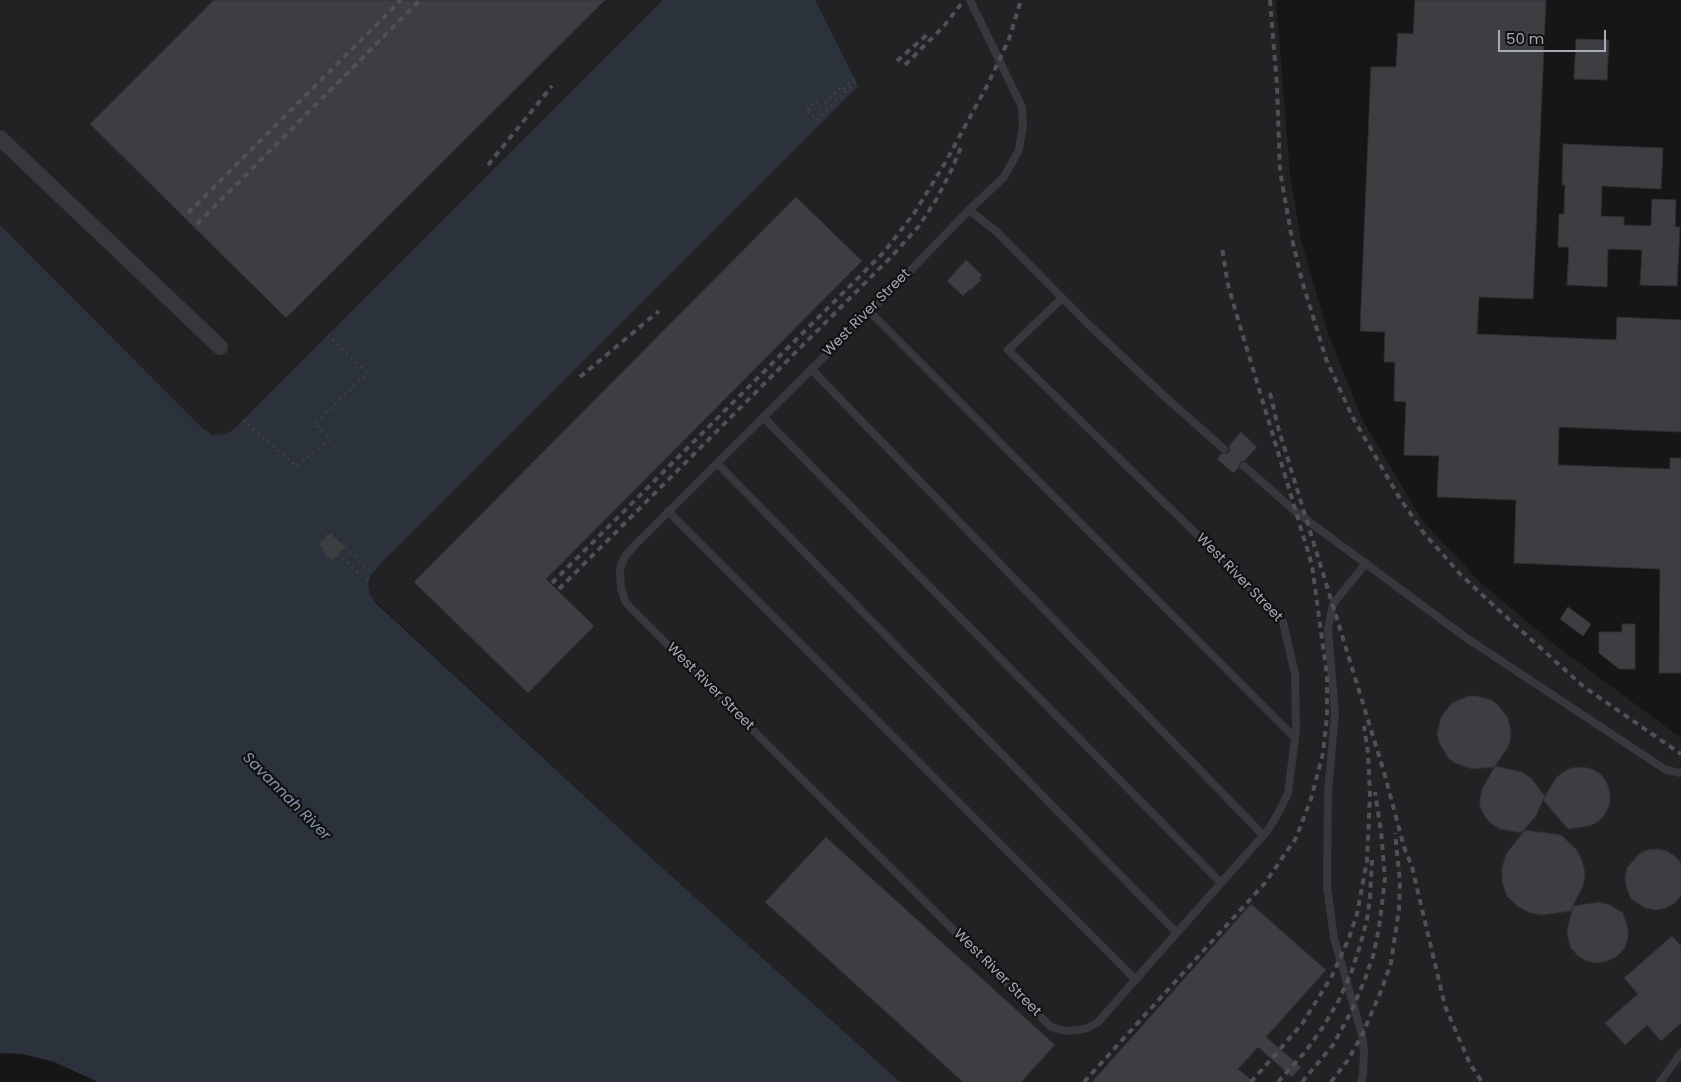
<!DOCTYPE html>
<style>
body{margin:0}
#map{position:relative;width:1681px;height:1082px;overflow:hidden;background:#161617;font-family:Poppins,sans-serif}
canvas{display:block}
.scale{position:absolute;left:1498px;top:30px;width:108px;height:22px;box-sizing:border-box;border:2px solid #a8abb7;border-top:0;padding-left:6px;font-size:15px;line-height:18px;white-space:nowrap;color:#a8abb7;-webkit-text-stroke:4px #111112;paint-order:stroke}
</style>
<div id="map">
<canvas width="1681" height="1082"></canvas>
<div class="scale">50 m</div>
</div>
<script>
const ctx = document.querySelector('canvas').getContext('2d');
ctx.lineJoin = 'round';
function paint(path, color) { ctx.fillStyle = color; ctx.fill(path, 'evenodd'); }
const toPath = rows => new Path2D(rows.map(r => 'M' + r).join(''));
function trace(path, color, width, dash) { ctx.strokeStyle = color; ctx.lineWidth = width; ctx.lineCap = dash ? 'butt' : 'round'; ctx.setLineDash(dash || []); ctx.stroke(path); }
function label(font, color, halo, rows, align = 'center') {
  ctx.font = font + ' Poppins,sans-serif'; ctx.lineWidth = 4.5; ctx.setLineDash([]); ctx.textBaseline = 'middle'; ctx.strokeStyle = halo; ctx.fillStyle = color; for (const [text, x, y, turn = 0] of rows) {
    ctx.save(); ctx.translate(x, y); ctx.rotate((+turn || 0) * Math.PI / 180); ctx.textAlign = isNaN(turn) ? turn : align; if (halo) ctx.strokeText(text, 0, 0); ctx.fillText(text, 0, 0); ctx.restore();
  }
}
paint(toPath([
 [0,0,663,0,234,429,226,434,218,436,209,433,201,428,0,225],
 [815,0,1276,0,1290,174,1301,240,1328,333,1362,419,1422,520,1480,582,1554,644,1681,738,1681,1082,900,1082,646,853,373,599,368,589,368,584,371,575,386,558]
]), '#222224');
paint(toPath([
 [663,0,815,0,858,86,386,558,371,575,368,584,370,594,376,603,646,853,900,1082,98,1082,54,1062,22,1054,0,1053,0,225,202,428,213,435,226,434,234,429]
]), '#2c323b');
const building = toPath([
 [214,0,605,0,286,318,90,124,214,0],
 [1415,0,1546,0,1533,299,1479,297,1477,334,1616,340,1617,317,1681,320,1681,432,1559,427,1558,465,1670,469,1670,458,1681,458,1681,673,1659,673,1660,569,1514,563,1516,500,1437,497,1439,456,1404,455,1406,402,1394,401,1395,362,1384,362,1385,332,1360,331,1371,67,1396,67,1398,33,1413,34,1415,0],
 [1576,39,1609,40,1607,80,1574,79,1576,39],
 [1563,144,1663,148,1661,189,1602,186,1601,216,1624,217,1624,225,1651,226,1652,199,1676,200,1675,227,1680,227,1677,286,1640,285,1642,250,1608,249,1607,287,1567,285,1569,247,1558,247,1559,214,1564,214,1565,185,1562,185,1563,144],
 [796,197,862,261,546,579,594,626,528,693,414,582,796,197],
 [966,260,982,275,979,278,981,280,971,290,970,289,963,296,947,281,966,260],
 [1241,432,1257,447,1245,460,1240,462,1239,467,1233,473,1217,459,1221,454,1228,453,1230,450,1229,446,1241,432],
 [330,533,346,547,335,558,329,559,319,543,330,533],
 [1568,607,1591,624,1583,636,1560,619,1568,607],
 [1622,624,1635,624,1635,669,1619,669,1599,653,1599,632,1622,632,1622,624],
 [1468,696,1476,696,1492,700,1498,705,1508,718,1511,733,1510,742,1507,749,1494,767,1472,769,1455,763,1448,758,1439,742,1437,734,1441,717,1452,703,1468,696],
 [1495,766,1522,772,1531,778,1545,796,1536,816,1521,833,1500,829,1490,823,1484,815,1480,807,1480,798,1482,789,1495,766],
 [1582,767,1592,769,1601,774,1607,783,1610,793,1610,803,1606,813,1599,821,1590,826,1568,829,1543,800,1556,778,1563,772,1571,768,1582,767],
 [1525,830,1561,835,1576,849,1582,860,1585,873,1583,886,1573,906,1599,902,1610,905,1623,913,1628,929,1628,939,1624,949,1617,956,1608,961,1597,963,1587,961,1578,956,1571,948,1568,939,1567,930,1573,907,1571,911,1543,915,1530,913,1517,906,1507,896,1502,882,1502,868,1506,854,1525,830],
 [826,837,1055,1045,1021,1082,963,1082,765,902,826,837],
 [1657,849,1667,851,1676,857,1681,863,1681,896,1675,903,1666,908,1655,910,1645,908,1631,899,1626,886,1625,877,1627,868,1639,854,1647,850,1657,849],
 [1251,904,1326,970,1266,1037,1301,1067,1292,1077,1258,1047,1238,1069,1254,1082,1092,1082,1251,904],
 [1672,936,1681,946,1681,1023,1661,1041,1647,1025,1625,1045,1605,1023,1638,994,1624,978,1672,936]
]);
paint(building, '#3d3e41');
trace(building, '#303033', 1);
trace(toPath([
 [854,78,843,89,841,87,821,107,815,101,808,109,811,110,808,112,817,120,856,81],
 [243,420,296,466,330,439,315,424,367,373,328,335],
 [368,581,338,555,335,558,329,559,319,543,330,533,372,573]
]), '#3d3e43', 2.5, [2.5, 4]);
trace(toPath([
 [970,0,1022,107,1023,125,1019,150,1004,177,969,210,905,276,635,545,625,556,620,569,621,589,626,603,867,844,1051,1027,1066,1031,1085,1029,1097,1023,1268,830,1279,812,1288,793,1296,730,1295,674,1283,622,1219,556,1008,350,1062,298],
 [969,210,997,232,1087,323,1163,395,1224,449],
 [869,311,1295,738],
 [811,369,1263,835],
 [763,417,1221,883],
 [717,463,1177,933],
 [1244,466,1296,512,1465,637,1666,770,1681,773],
 [668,511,1136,980],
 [1361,1082,1363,1075,1364,1052,1362,1035,1334,938,1327,887,1328,792,1335,713,1328,629,1333,604,1366,563],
 [1660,1082,1681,1053]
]), '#37373c', 8);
trace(toPath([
 [0,138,220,347]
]), '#37373c', 16);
trace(toPath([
 [1270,0,1277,86,1280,171,1292,239,1302,281,1326,359,1353,418,1399,497,1423,532,1461,575,1504,615,1584,687,1681,754],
 [897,61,929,33],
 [905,65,944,26,964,0],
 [488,165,552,86],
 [188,213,401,0],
 [197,224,420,0],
 [580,377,659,311],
 [1270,393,1278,427,1384,772,1404,847,1412,867,1445,1006,1470,1064,1482,1082],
 [552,583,884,252,915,212,945,163,988,84,1009,39,1021,0],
 [559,589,890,258,919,226,936,200,952,169,961,147],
 [1084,1082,1265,883,1296,838,1311,799,1323,753,1327,716,1327,676,1312,565,1237,316,1228,285,1222,247],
 [1251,1082,1302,1024,1332,976,1349,938,1357,914,1367,861,1370,795,1368,753,1364,726],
 [1278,1082,1305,1052,1323,1027,1339,1000,1351,973,1360,946,1367,920,1370,898,1372,860],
 [1302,1082,1333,1045,1351,1012,1365,979,1373,956,1379,928,1385,879,1381,831,1375,792],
 [1331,1082,1348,1060,1362,1035,1381,991,1391,963,1399,909,1400,882,1395,833]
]), '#505157', 4, [6, 5]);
label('14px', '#a8abb7', '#111112', [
 ["West River Street",867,313,-45],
 ["West River Street",1239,578,46],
 ["West River Street",710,687,45],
 ["West River Street",997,973,45]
]);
label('italic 15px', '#8194b0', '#111112', [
 ["Savannah River",286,797,45]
]);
</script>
